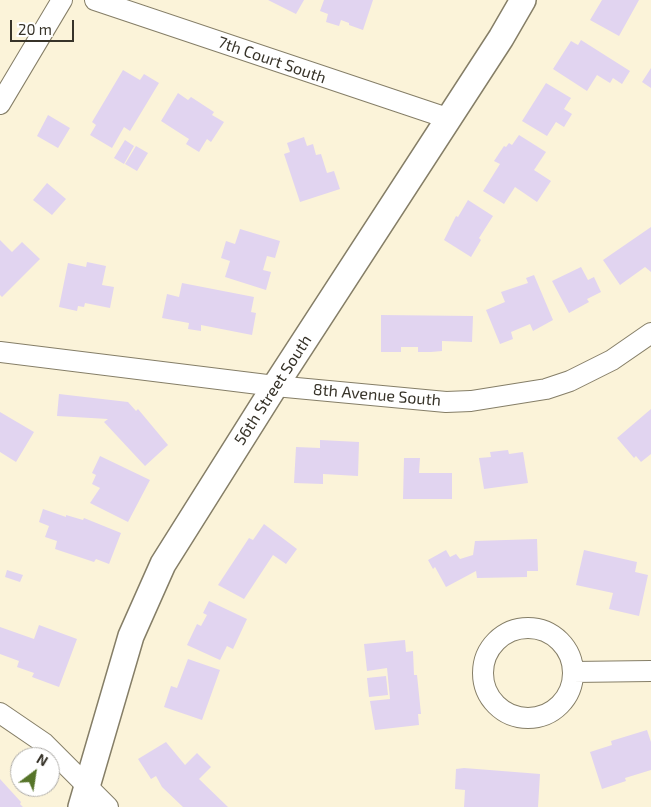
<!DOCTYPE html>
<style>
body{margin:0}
#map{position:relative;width:651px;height:807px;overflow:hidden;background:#fbf3d9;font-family:"Exo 2",sans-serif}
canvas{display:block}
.north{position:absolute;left:10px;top:747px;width:50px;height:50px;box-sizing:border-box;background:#fff;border:1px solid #afada9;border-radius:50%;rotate:31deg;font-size:14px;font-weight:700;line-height:20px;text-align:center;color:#373329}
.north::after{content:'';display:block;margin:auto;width:18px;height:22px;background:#567429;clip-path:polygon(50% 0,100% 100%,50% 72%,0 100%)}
.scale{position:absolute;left:10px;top:20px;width:64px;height:22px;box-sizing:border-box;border:2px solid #373329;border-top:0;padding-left:6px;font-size:15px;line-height:18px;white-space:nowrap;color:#373329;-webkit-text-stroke:4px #fff;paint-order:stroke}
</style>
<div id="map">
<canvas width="651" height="807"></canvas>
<div class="north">N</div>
<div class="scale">20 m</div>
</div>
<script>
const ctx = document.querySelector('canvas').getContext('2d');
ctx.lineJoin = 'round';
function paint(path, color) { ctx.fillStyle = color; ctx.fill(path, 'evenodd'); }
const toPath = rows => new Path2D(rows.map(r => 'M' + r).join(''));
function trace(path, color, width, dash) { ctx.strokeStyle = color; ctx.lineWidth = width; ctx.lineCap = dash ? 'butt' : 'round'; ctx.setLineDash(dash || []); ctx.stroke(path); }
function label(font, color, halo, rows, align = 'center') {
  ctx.font = font + ' "Exo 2",sans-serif'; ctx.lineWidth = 4; ctx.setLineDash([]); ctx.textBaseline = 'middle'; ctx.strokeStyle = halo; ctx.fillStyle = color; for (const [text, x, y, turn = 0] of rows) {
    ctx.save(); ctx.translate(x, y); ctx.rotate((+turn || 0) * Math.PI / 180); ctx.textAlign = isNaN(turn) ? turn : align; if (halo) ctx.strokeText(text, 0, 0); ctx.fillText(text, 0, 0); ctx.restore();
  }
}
paint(toPath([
 [268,0,304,0,296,14],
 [324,0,373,0,363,30,349,25,349,23,341,20,339,26,326,22,328,14,320,11],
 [602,0,639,0,619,36,590,20],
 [581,40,630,71,622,84,613,78,610,83,597,75,587,91,553,69,571,41,578,45],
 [651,68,651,88,642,82],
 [123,70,140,80,144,74,159,83,130,131,124,127,112,148,90,135,96,125,92,122],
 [546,83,571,98,564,109,572,114,564,127,556,122,547,136,522,121],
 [178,93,188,100,191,97,214,112,212,115,224,122,211,142,207,139,199,152,186,144,189,139,161,121],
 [48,115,70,128,58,148,37,136],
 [519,135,546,152,534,170,551,181,537,202,515,187,504,204,483,191,500,164,494,161,504,146,506,147,509,143,512,145],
 [304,137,307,146,313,144,316,155,321,154,327,173,334,171,340,189,300,202,284,154,290,152,287,143],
 [125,140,134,146,124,164,114,158],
 [136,146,148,153,137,171,125,164],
 [47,183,66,199,52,215,33,200],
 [468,200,493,216,479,238,481,240,471,257,444,240,456,216,458,217],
 [651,227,651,272,645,267,620,285,603,260],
 [240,229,280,241,275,258,267,256,263,270,271,272,266,290,225,277,230,261,221,258,226,241,235,244],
 [0,240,12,252,22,242,40,259,2,297,0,295],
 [87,262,106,266,102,285,114,287,110,308,85,303,84,307,78,306,77,311,59,307,68,263,86,267],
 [581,267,588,280,594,277,601,292,587,299,589,302,569,313,552,281],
 [534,275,553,320,533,331,530,324,511,332,513,339,500,344,486,310,505,302,501,292,528,283,526,278],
 [182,283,254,297,251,312,256,313,252,335,201,325,201,331,188,329,189,323,162,318,167,294,179,297],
 [381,315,473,316,472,342,442,341,442,351,431,352,418,352,418,347,401,347,401,352,381,352],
 [59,394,128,402,136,411,138,409,168,445,145,466,104,422,108,419,57,416],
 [651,409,651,454,641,462,636,456,634,458,617,438],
 [0,412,34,432,16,462,0,452],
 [320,440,359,442,358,476,323,474,323,484,294,483,296,447,320,448],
 [508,450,509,454,523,452,528,483,484,489,479,458,491,457,490,452],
 [100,456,150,480,128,522,90,503,100,488,92,484,96,475,92,473],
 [404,458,420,458,419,473,452,473,452,499,403,499],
 [43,509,66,517,66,515,83,520,84,518,121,533,109,564,96,559,94,562,55,549,57,541,45,537,49,526,39,522],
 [264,524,297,549,286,564,273,555,244,599,218,585,249,538,253,540],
 [537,539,538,571,527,571,527,577,477,578,476,571,446,587,435,567,433,569,428,560,446,550,450,557,456,554,460,559,473,555,475,541],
 [584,550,637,562,635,572,648,575,639,616,609,609,613,593,576,585],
 [7,570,23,575,20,582,5,577],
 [209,601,247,619,233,649,227,646,220,660,187,645,197,624,201,626,207,615,203,613],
 [39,625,77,639,59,687,32,677,34,673,17,667,19,661,0,654,0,627,34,639],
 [405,640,406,652,413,651,414,675,417,675,421,714,418,714,419,725,375,730,370,701,390,699,387,668,367,671,364,644],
 [188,659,220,670,202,720,164,707,171,686,177,688],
 [386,676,388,695,369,697,367,678],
 [647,730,651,742,651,770,625,778,626,781,602,789,590,752,612,745,611,741],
 [166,742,185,765,197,753,211,767,199,779,228,807,183,807,162,787,156,776,151,779,138,759],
 [464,768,540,774,538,807,464,807,465,790,455,789,456,769],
 [0,779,21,802,20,804,23,807,0,807]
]), '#e1d4f0');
const minor = toPath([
 [95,0,450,119],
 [0,104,62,0],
 [0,352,275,386,446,402,471,401,546,389,570,381,612,360,651,333],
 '483 673a45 45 0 1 1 90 0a45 45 0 1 1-90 0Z',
 [573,672,651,671],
 [0,713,44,743,108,807]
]);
const tertiary = toPath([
 [81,807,131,636,163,564,275,386,501,38,523,0]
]);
trace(minor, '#857e67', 22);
trace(tertiary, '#857e67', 28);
trace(minor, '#fff', 20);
trace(tertiary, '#fff', 25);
label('16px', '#373329', '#fff', [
 ["7th Court South",272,60,19],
 ["56th Street South",273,390,-57],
 ["8th Avenue South",377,395,5]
]);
</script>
